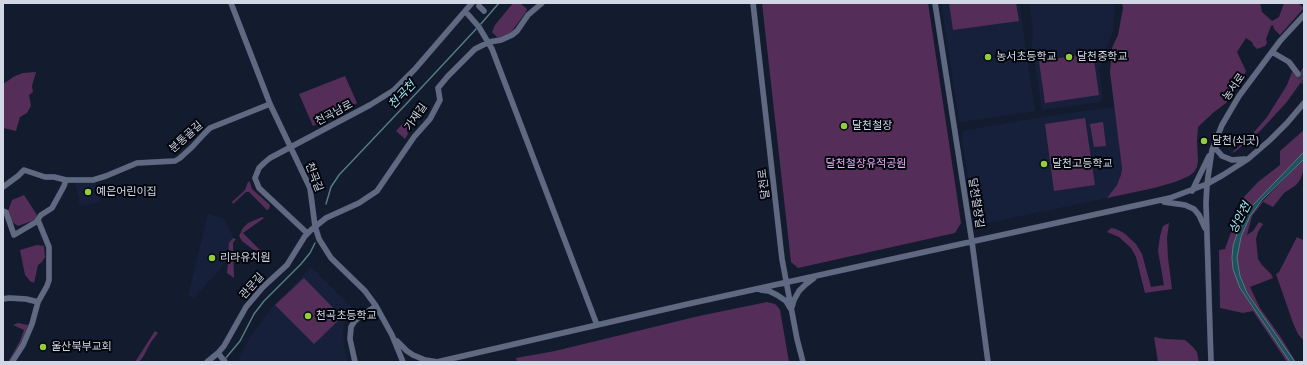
<!DOCTYPE html>
<meta charset="utf-8">
<style>
body{margin:0}
#map{position:relative;width:1307px;height:365px;overflow:hidden;background:#131b2e;font-family:Mulish,sans-serif}
canvas{display:block}
.frame{position:absolute;inset:0;border:4px solid #d1d7e5;pointer-events:none}
</style>
<div id="map">
<canvas width="1307" height="365"></canvas>
<div class="frame"></div>
</div>
<script>
const ctx = document.querySelector('canvas').getContext('2d');
ctx.lineJoin = 'round';
function paint(path, color) { ctx.fillStyle = color; ctx.fill(path, 'evenodd'); }
const toPath = rows => new Path2D(rows.map(r => 'M' + r).join(''));
function trace(path, color, width, dash) { ctx.strokeStyle = color; ctx.lineWidth = width; ctx.lineCap = dash ? 'butt' : 'round'; ctx.setLineDash(dash || []); ctx.stroke(path); }
function label(font, color, halo, rows, align = 'center') {
  ctx.font = font + ' Mulish,"Noto Sans KR",sans-serif'; ctx.lineWidth = 4; ctx.setLineDash([]); ctx.textBaseline = 'middle'; ctx.strokeStyle = halo; ctx.fillStyle = color; for (const [text, x, y, turn = 0] of rows) {
    ctx.save(); ctx.translate(x, y); ctx.rotate((+turn || 0) * Math.PI / 180); ctx.textAlign = isNaN(turn) ? turn : align; if (halo) ctx.strokeText(text, 0, 0); ctx.fillText(text, 0, 0); ctx.restore();
  }
}
paint(toPath([
 [941,3,1019,3,1035,111,961,122,959,121],
 [1029,3,1110,3,1115,5,1113,31,1106,49,1102,64,1099,67,1103,99,1100,102,1042,110,1032,46,1033,30],
 [1115,107,1122,168,1121,175,1117,185,1107,198,983,224,977,220,974,216,962,139,962,131,1048,116],
 [75,182,96,182,100,202,80,206],
 [208,214,222,218,226,222,233,237,229,243,228,253,225,262,219,271,208,282,194,298,188,296],
 [311,267,356,311,346,321,343,328,344,346,348,362,238,362,240,355,249,339,273,306]
]), '#17203a');
paint(toPath([
 [513,3,520,3,527,9,526,12,509,35,499,39,492,32,495,25],
 [762,3,928,3,961,223,955,233,798,268,791,262],
 [949,3,1016,3,1019,21,953,30],
 [1122,3,1260,3,1262,12,1272,21,1279,17,1284,3,1298,3,1304,8,1280,35,1274,29,1273,25,1271,26,1266,39,1267,43,1265,46,1257,49,1253,45,1252,42,1246,38,1237,52,1246,71,1241,82,1226,103,1214,112,1198,127,1197,141,1198,161,1197,167,1194,172,1189,176,1175,182,1154,188,1107,198,1117,185,1121,175,1122,168,1110,72,1112,48,1118,35,1123,8],
 [1093,53,1099,95,1045,103,1039,61],
 [1304,66,1304,78,1286,103,1261,130,1236,151,1231,153,1249,138,1267,117,1287,85,1292,72,1298,76],
 [36,72,32,86,33,92,29,95,31,106,27,113,20,117,16,131,3,128,3,84,15,76,23,73],
 [345,76,357,103,313,126,299,94],
 [1085,118,1095,185,1054,191,1045,124],
 [406,120,410,123,407,130,408,134,405,139,396,131],
 [1103,122,1106,146,1094,147,1090,124],
 [1304,130,1304,152,1251,207,1237,234,1233,246,1232,258,1233,269,1240,288,1290,362,1287,362,1253,311,1243,313,1220,308,1219,250,1225,249,1243,198,1258,182,1280,165,1280,151],
 [1304,159,1303,172,1300,180,1296,185,1284,193,1273,207,1263,202,1252,216,1247,235,1253,231,1259,222,1263,224,1258,232,1256,239,1258,259,1262,265,1271,274,1273,278,1250,287,1260,308,1280,336,1296,362,1295,362,1247,293,1240,276,1237,258,1241,237,1250,216,1255,209],
 [248,182,250,182,252,189,270,205,269,209,267,210,249,192,246,192,233,204,232,202,245,190],
 [24,195,37,215,35,220,18,226,12,222,8,211,12,200],
 [262,217,264,218,243,233,266,256,264,258,242,241,239,236,243,228,248,223],
 [1169,223,1167,238,1168,258,1172,289,1145,293,1136,257,1131,248,1119,237,1107,232,1111,228,1116,229,1124,233,1136,244,1142,254,1151,287,1164,285,1158,251,1160,236,1163,226],
 [1297,237,1303,240,1304,239,1304,341,1298,334,1293,323,1276,274,1279,272],
 [233,238,236,239,233,243,234,278,227,273,228,263,225,262,228,253,229,243],
 [37,245,44,246,45,257,42,262,38,265,34,283,30,281,25,275,20,250],
 [304,278,342,317,314,344,275,305],
 [767,302,775,304,778,307,780,310,789,362,517,362,516,358,555,351,699,316],
 [18,323,28,325,23,342,11,362,8,362,20,341,24,330,13,325],
 [155,331,158,333,151,342,143,357,139,362,135,362],
 [1154,337,1165,339,1185,340,1193,347,1197,352,1199,362,1158,362]
]), '#542e59');
const water = toPath([
 [1304,152,1304,159,1262,200,1250,216,1241,237,1237,258,1240,276,1247,293,1295,362,1290,362,1240,288,1233,269,1232,258,1233,246,1237,234,1251,207,1304,152]
]);
paint(water, '#1e535d');
trace(water, '#547b86', 1);
trace(toPath([
 [480,25,499,3],
 [326,204,331,187,339,175,409,101,477,28],
 [225,359,240,341,254,314,264,301,301,264,310,253,315,243]
]), '#547b86', 1.5);
trace(toPath([
 [1298,74,1304,82]
]), '#303749', 5.5, [5.5, 3]);
const minor = toPath([
 [231,3,270,104,310,188,315,226,319,239,331,258,365,291,376,306,392,335,403,362],
 [753,3,782,259,797,339,803,362],
 [935,3,972,242,988,362],
 [479,6,484,11],
 [465,11,479,27,492,49,597,325],
 [1272,52,1289,62,1298,74],
 [1215,143,1216,149,1222,156,1232,160,1245,159],
 [3,187,18,176,24,170,45,177,54,177,66,180,93,180,106,176,137,163,175,161,180,158,192,147,204,134,210,128,270,104],
 [1192,191,1209,156],
 [1164,202,1185,205,1194,209,1199,215,1205,228],
 [3,211,6,212,14,235,36,222,41,215,52,208,64,186,66,180],
 [307,233,259,188,255,178,259,168,264,163,270,158,370,105,394,90,415,69,472,3],
 [761,290,769,291,777,295,786,301,790,308],
 [3,299,9,298,26,299,38,302],
 [792,307,794,300,799,291,805,285,814,278],
 [397,341,407,351,413,355,425,360,438,362],
 [218,353,225,362],
 [12,362,23,345,32,324,38,302,47,286,49,280,49,247,38,220],
 [207,362,218,353,224,346,246,307,263,287,287,265,305,236,311,230,326,218,359,203,377,191,414,137,430,119,440,100,438,88,448,76,475,49,489,42,501,40,512,35,517,31,528,15,542,3],
 [355,362,350,339,351,327,354,322,359,317,376,306],
 [437,362,688,304,1170,198,1207,184,1223,175,1248,159,1270,140,1287,123,1304,103],
 [1211,362,1206,203,1207,184,1212,150,1222,125,1239,96,1280,41,1304,15]
]);
trace(minor, '#303344', 6);
trace(minor, '#5f6981', 5.5);
for (const [x, y, r, color] of [
 [988,57,4,"#92cd3e"],
 [1069,57,4,"#92cd3e"],
 [844,126,4,"#92cd3e"],
 [1204,141,4,"#92cd3e"],
 [1044,164,4,"#92cd3e"],
 [88,192,4,"#92cd3e"],
 [212,258,4,"#92cd3e"],
 [308,316,4,"#92cd3e"],
 [43,347,4,"#92cd3e"]
]) { const dot = new Path2D(); dot.arc(x, y, r, 0, 2 * Math.PI); ctx.fillStyle = color; ctx.fill(dot); trace(dot, '#04060e', 1.5); }
label('11px', '#d1d7e5', '#04060e', [
 ["농서초등학교",996,57],
 ["달천중학교",1077,57],
 ["달천철장",852,126],
 ["달천(쇠곳)",1212,141],
 ["달천고등학교",1052,164],
 ["예은어린이집",96,192],
 ["리라유치원",220,258],
 ["천곡초등학교",316,316],
 ["울산북부교회",51,347]
], 'left');
label('11px', '#d1d7e5', '#04060e', [
 ["농서로",1234,87,-55],
 ["천곡남로",334,113,-28],
 ["가재길",416,117,-55],
 ["분통골길",186,137,-42],
 ["천곡길",314,177,69],
 ["달천로",764,184,-97],
 ["달천철장길",976,203,81],
 ["관문길",252,286,-48]
]);
label('11px', '#eba9f5', '#04060e', [
 ["달천철장유적공원",866,164]
]);
label('italic 12px', '#a2ebfa', '#04060e', [
 ["천곡천",402,95,-47],
 ["상안천",1240,218,-62]
]);
</script>
